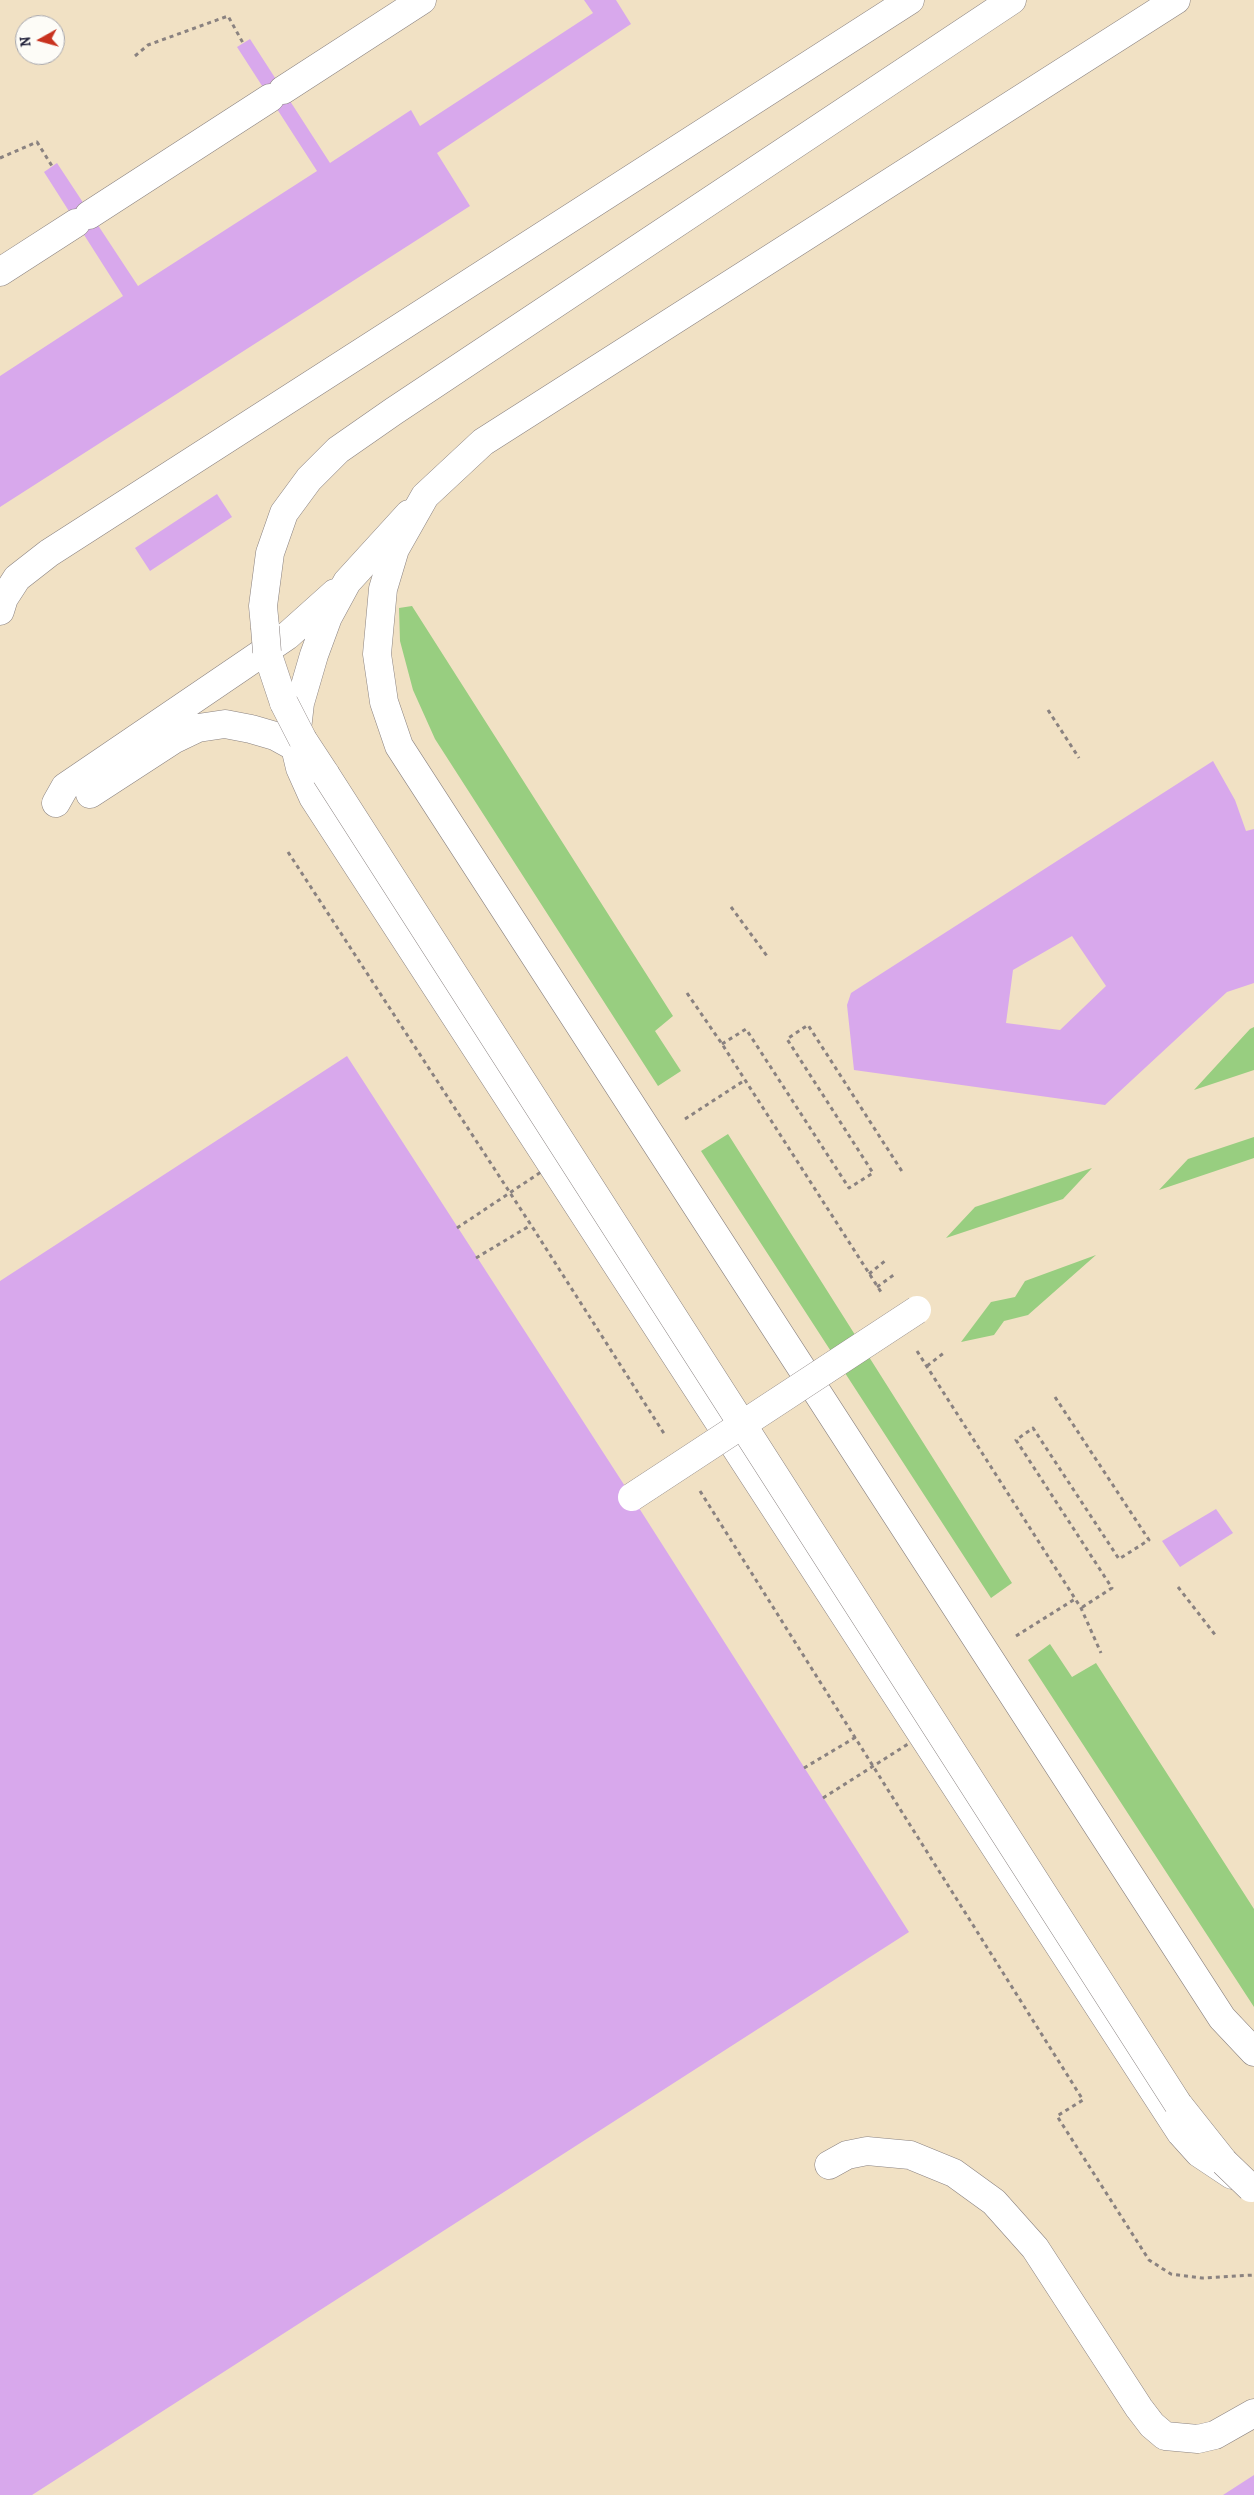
<!DOCTYPE html>
<style>
body{margin:0}
#map{position:relative;width:1254px;height:2495px;overflow:hidden;background:#f1e1c4;font-family:Alegreya,serif}
canvas{display:block}
.north{position:absolute;left:15px;top:15px;width:50px;height:50px;box-sizing:border-box;background:#fdfcf7;border:1px solid #a5a5ac;border-radius:50%;rotate:263deg;font-size:14px;font-weight:700;line-height:20px;text-align:center;color:#22223b}
.north::after{content:'';display:block;margin:auto;width:18px;height:22px;background:#c8321e;clip-path:polygon(50% 0,100% 100%,50% 72%,0 100%)}
</style>
<div id="map">
<canvas width="1254" height="2495"></canvas>
<div class="north">N</div>
</div>
<script>
const ctx = document.querySelector('canvas').getContext('2d');
ctx.lineJoin = 'round';
function paint(path, color) { ctx.fillStyle = color; ctx.fill(path, 'evenodd'); }
const toPath = rows => new Path2D(rows.map(r => 'M' + r).join(''));
function trace(path, color, width, dash) { ctx.strokeStyle = color; ctx.lineWidth = width; ctx.lineCap = dash ? 'butt' : 'round'; ctx.setLineDash(dash || []); ctx.stroke(path); }
paint(toPath([
 [412,606,673,1016,655,1031,681,1071,658,1086,435,739,413,690,400,641,399,608],
 [1254,1027,1254,1070,1194,1090,1250,1029],
 [728,1134,1012,1583,991,1598,701,1151],
 [1254,1137,1254,1158,1159,1190,1188,1159],
 [1092,1168,1063,1199,946,1238,975,1207],
 [1096,1255,1028,1315,1004,1321,994,1335,961,1342,991,1302,1015,1297,1025,1281],
 [1050,1644,1072,1677,1096,1663,1254,1909,1254,2007,1028,1660]
]), '#98ce80');
paint(toPath([
 [584,0,616,0,631,24,437,153,470,206,0,507,0,376,123,296,44,172,57,163,138,286,317,171,237,47,250,39,330,163,411,110,420,126,593,13],
 [217,494,232,517,150,571,135,548],
 [1213,761,1235,800,1246,831,1254,829,1254,983,1227,992,1105,1105,854,1070,847,1005,851,993],
 [1072,936,1106,986,1060,1030,1006,1023,1013,970],
 [347,1056,632,1497,909,1932,32,2495,0,2495,0,1281],
 [1216,1509,1233,1533,1180,1567,1162,1541],
 [1254,2475,1254,2495,1223,2495]
]), '#d8a8ec');
const minor = toPath([
 [283,90,422,0],
 [89,215,270,98],
 [0,272,76,223],
 [409,514,347,582,328,617,314,655,300,703,295,747,300,768,313,797,1181,2133,1199,2153,1232,2175],
 [0,611,4,598,17,578,49,553,910,0],
 [90,794,173,740,198,728,225,724,251,729,275,736,295,747],
 [56,803,65,787,287,636,335,593],
 [829,2165,847,2155,867,2151,910,2155,954,2173,994,2202,1035,2248,1139,2408,1152,2425,1165,2436,1198,2439,1215,2435,1254,2413]
]);
const major = toPath([
 [1176,0,483,442,425,496,395,549,383,589,377,654,384,702,399,746,1222,2018,1254,2052],
 [265,627,263,606,270,553,284,513,309,479,338,450,394,411,1012,0],
 [267,652,284,703],
 [303,740,326,775],
 [1178,2104,1224,2162]
]);
trace(minor, '#8a8280', 29);
trace(major, '#8a8280', 29);
trace(toPath([
 [135,56,148,45,228,16,243,43],
 [0,158,37,142,52,166],
 [1048,710,1079,758],
 [288,852,531,1225,665,1435],
 [731,907,767,956],
 [687,993,722,1044,881,1292],
 [722,1044,746,1029,849,1188,873,1173,787,1039,808,1025,903,1173],
 [685,1119,745,1080],
 [476,1258,531,1225],
 [869,1274,886,1260],
 [877,1287,895,1274],
 [917,1351,1081,1608,1101,1653],
 [927,1366,945,1352],
 [1055,1397,1149,1540,1119,1559,1033,1428,1016,1440,1112,1588,1081,1608],
 [700,1491,1083,2100,1057,2116,1149,2260,1171,2274,1202,2278,1254,2275],
 [1178,1587,1216,1636],
 [1016,1636,1075,1599],
 [804,1768,856,1737]
]), '#8a8280', 3, [4, 4]);
trace(minor, '#fff', 28);
trace(major, '#fff', 28);
const minorBridge = toPath([
 [632,1497,917,1310]
]);
const majorBridge = toPath([
 [265,627,267,652],
 [284,703,303,740],
 [326,775,1178,2104],
 [1224,2162,1251,2188]
]);
trace(minorBridge, '#8a8280', 29, []);
trace(majorBridge, '#8a8280', 29, []);
trace(toPath([
 [457,1228,541,1172],
 [823,1798,908,1744]
]), '#8a8280', 3, [4, 4]);
trace(minorBridge, '#fff', 28);
trace(majorBridge, '#fff', 28);
</script>
